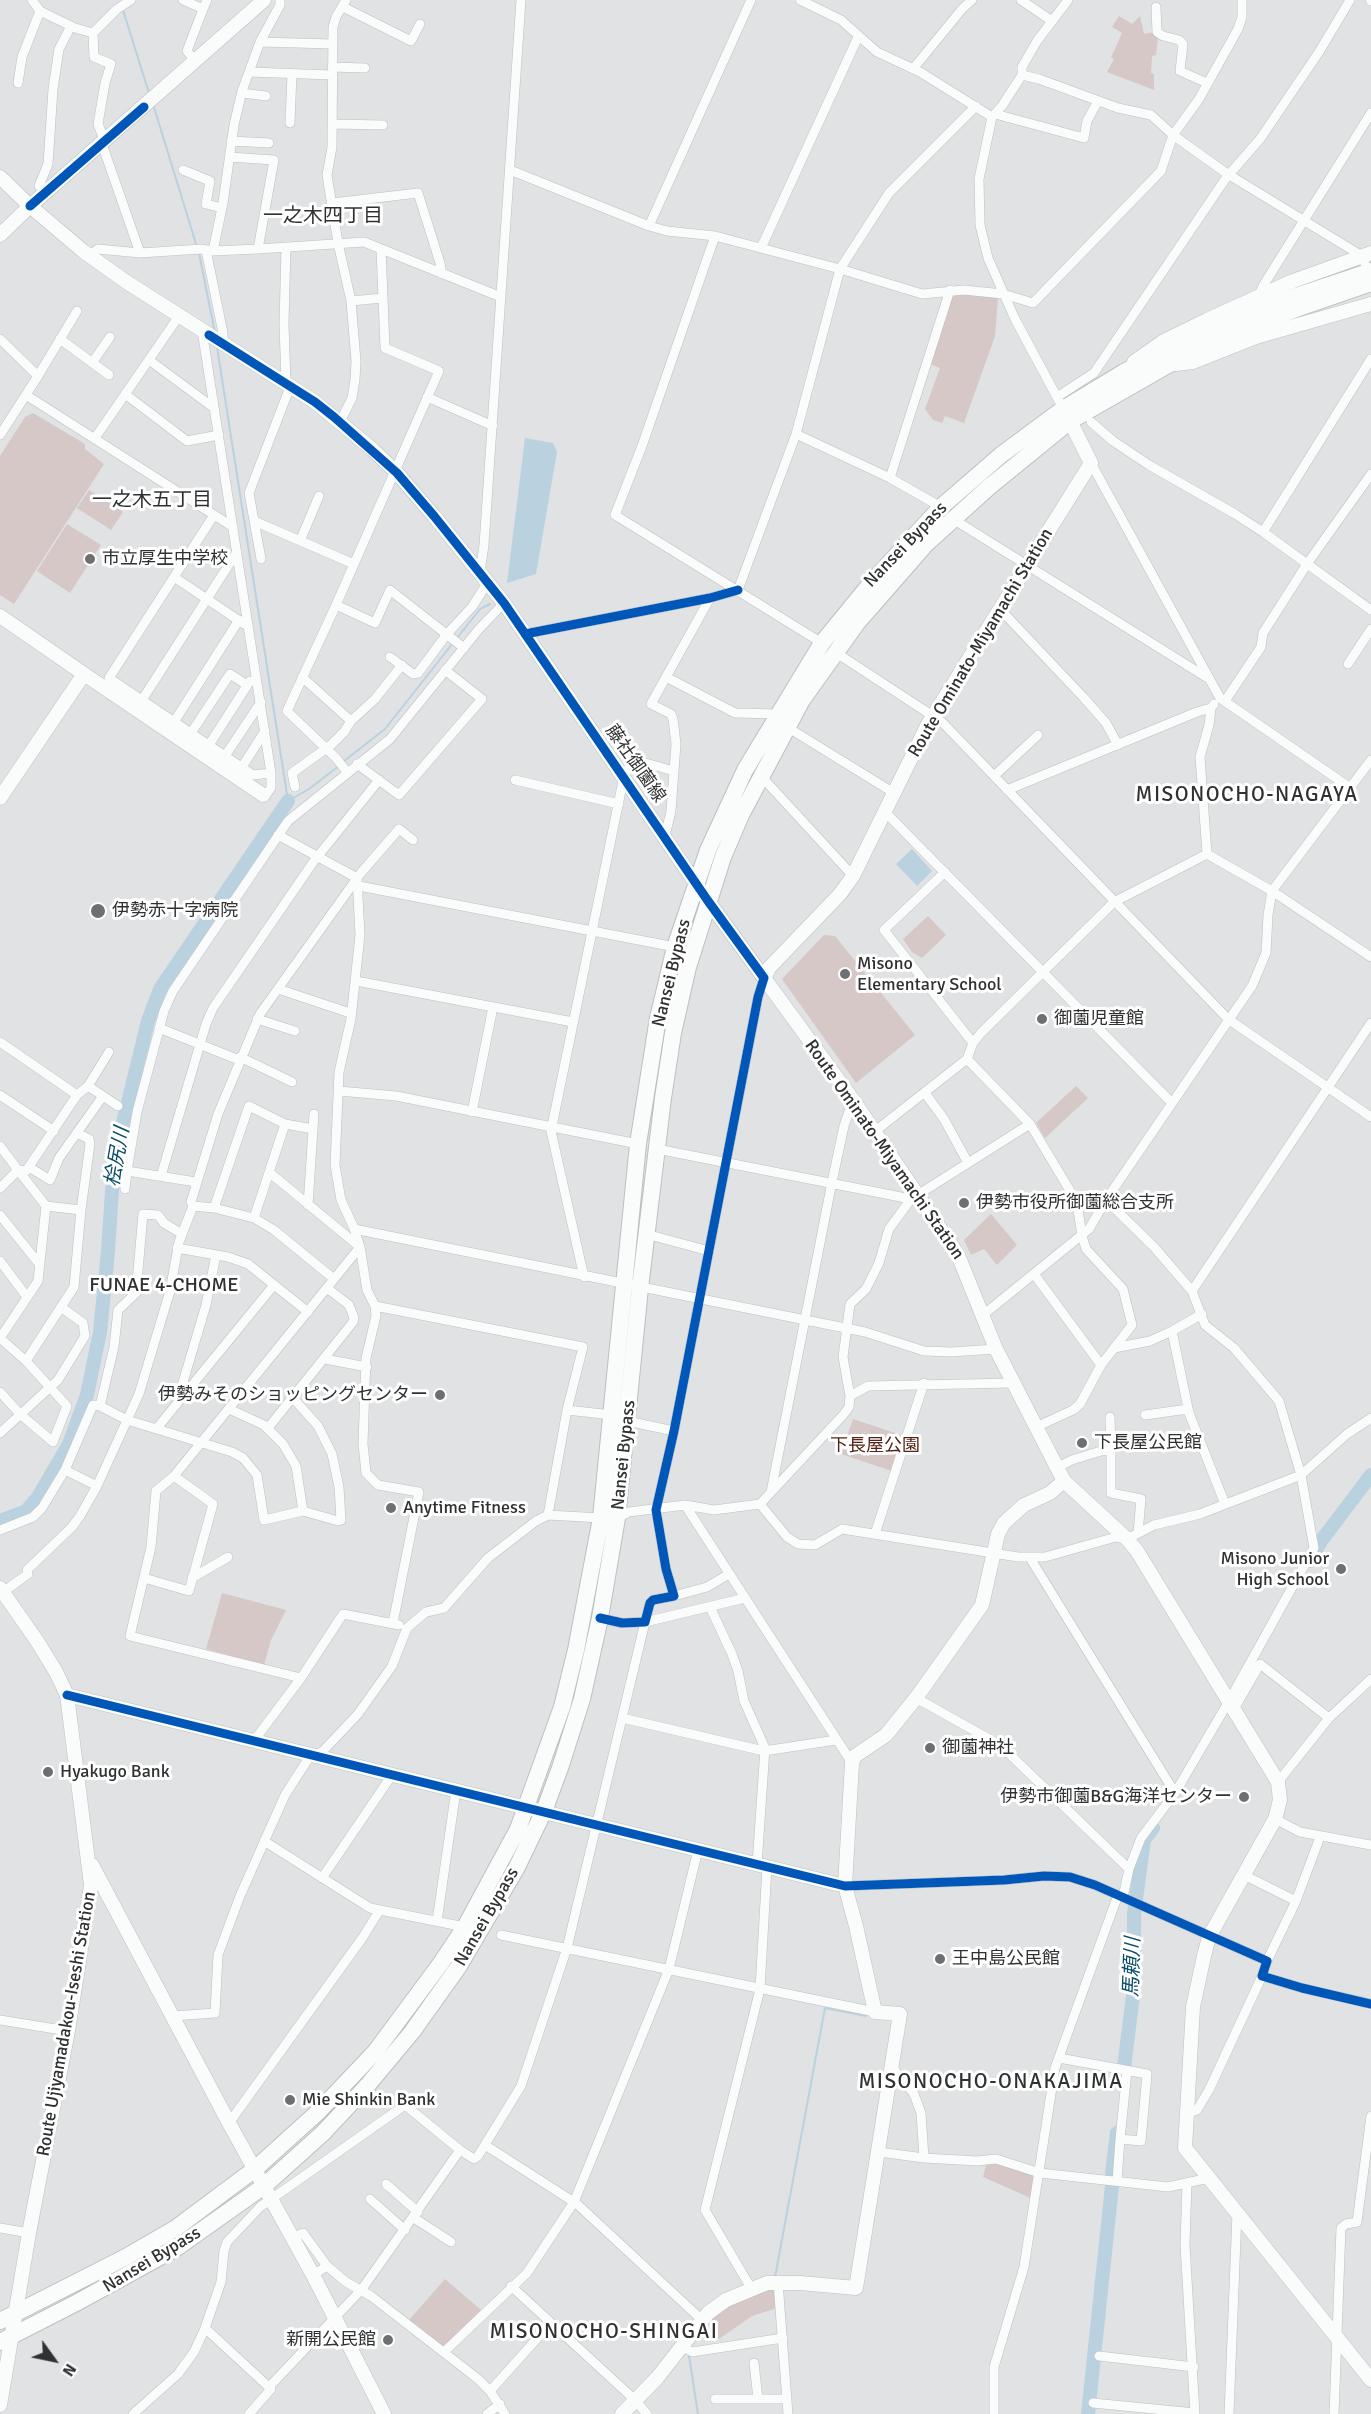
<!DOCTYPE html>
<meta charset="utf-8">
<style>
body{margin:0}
#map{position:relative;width:1371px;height:2414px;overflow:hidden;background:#e0e2e4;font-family:Signika,sans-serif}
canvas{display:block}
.north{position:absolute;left:24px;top:2330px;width:60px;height:60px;-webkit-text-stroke:4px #fff;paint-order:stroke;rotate:123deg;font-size:16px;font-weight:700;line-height:24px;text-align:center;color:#303132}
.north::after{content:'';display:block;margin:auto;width:21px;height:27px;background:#303132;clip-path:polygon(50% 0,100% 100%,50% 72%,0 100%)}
</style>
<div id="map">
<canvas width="1371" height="2414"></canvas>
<div class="north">N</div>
</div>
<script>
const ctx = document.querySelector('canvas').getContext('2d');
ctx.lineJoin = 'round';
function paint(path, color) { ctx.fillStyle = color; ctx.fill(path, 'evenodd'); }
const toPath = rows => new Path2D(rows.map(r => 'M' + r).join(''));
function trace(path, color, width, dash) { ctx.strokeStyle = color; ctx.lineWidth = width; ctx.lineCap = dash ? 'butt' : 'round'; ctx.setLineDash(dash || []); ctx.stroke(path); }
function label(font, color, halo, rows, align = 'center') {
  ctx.font = font + ' Signika,"Noto Sans JP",sans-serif'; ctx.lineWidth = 6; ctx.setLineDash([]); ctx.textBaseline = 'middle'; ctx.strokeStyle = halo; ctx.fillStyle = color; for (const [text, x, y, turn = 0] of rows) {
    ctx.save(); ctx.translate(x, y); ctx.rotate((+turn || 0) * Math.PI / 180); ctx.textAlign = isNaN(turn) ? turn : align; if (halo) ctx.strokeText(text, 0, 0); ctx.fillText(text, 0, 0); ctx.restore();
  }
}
paint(toPath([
 [1119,16,1132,24,1140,16,1144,34,1154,32,1158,37,1156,55,1152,56,1151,73,1154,74,1154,90,1107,72,1114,59,1111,58,1122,33,1112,27],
 [956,293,998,297,995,336,964,423,945,416,942,423,933,420,925,409,940,368,930,364,951,295],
 [33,413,85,444,85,449,104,464,14,604,0,595,0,456,25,417],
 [89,490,123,512,111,530,77,508],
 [67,524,101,545,70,593,37,571],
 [928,916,946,935,922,958,912,952,903,939],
 [824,935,835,936,915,1035,856,1083,782,979],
 [1076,1086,1088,1098,1045,1138,1036,1123],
 [991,1214,1017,1245,997,1265,984,1249,971,1255,964,1240],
 [853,1419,904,1436,892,1471,841,1454],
 [222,1593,286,1610,271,1640,264,1665,206,1649],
 [998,2162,1038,2175,1033,2199,983,2177,986,2165],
 [445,2279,481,2310,443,2347,409,2320],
 [774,2288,777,2308,752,2316,716,2341,710,2321,713,2316,738,2299]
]), '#d5c8c6');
paint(toPath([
 [525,438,553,443,557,452,536,574,507,583],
 [912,849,932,871,917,886,896,864]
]), '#bad2df');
trace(toPath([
 [123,10,149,93],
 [153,104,197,247],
 [199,253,215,333],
 [217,347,288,801,309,789,340,765],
 [457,638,480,609,490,604],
 [344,761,385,729,453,643],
 [775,2277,825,2008,866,2016],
 [693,2356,689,2356,698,2414]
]), '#bad2df', 2);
trace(toPath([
 [0,1521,26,1511,38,1497,69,1444,87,1395,100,1332,108,1251,112,1191,121,1131,148,1021,160,989,288,801],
 [1310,1561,1321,1541,1371,1475],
 [1124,2067,1134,1988,1134,1914,1144,1840,1153,1828],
 [1112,2173,1117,2133],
 [1088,2414,1112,2186]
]), '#bad2df', 14);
const street = toPath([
 [32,0,40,11,75,28,93,33],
 [183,0,203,9,207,0],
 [800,0,841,20,877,52,920,72,992,117],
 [1021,0,1052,21],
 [1370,0,1371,1],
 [343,7,411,41,420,24],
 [1156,7,1157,32,1163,36,1179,40,1183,44,1180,71,1207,83],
 [93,33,94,57,111,64,105,83,98,124,105,142],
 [93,33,117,9,131,0],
 [260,42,332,44],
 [196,62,187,51,203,9],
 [332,67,365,68],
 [913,69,962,9,972,0],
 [249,72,332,75],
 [1022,75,1039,79,1118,108,1151,115,1173,135,1226,173,1362,256,1365,264],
 [18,83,22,57,40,11],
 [242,93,266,96],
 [995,114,1084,138,1087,121,1098,101],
 [290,123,292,74],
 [332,124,383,125],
 [231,141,269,143],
 [102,144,140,253],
 [229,157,274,160,258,249],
 [183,170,210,181,206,204,222,208],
 [510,170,649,226,667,231,715,236,840,269,922,294,964,290,1003,294,1033,303,1161,171,1173,135,1199,99,1238,29,1242,17,1242,0],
 [39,186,48,164,53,89,59,49,71,26],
 [332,203,418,193,440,263,442,274],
 [649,226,751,0],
 [715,236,642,446,615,515,822,643],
 [761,248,858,37],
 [381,249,383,298],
 [206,250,223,333,223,344],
 [213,251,223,203,234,125,242,91,260,42,280,5,280,0],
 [89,256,98,249,140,253,201,249,213,251,258,249,364,242,501,297],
 [1259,296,1263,286,1371,113],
 [202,330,271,773,271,788,266,795,263,795],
 [0,339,38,376,0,435],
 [60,339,109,375],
 [149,360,214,408],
 [92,363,110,337],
 [38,376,77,311],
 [286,384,284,323,286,248],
 [125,394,187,441,219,435],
 [26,395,233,527],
 [427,397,493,426],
 [1057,397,1094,373,1226,178,1260,139,1319,52,1350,0],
 [1059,401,1015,319,988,258,980,225,979,179,992,117,1002,106,1022,75,1022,67,1037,41,1068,0],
 [340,422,352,398,355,380,356,361,351,301,338,243,327,175,332,147,333,27,336,17,346,0],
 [1091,422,1113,441,1149,465,1235,514,1263,532,1371,610],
 [796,434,890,478,941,507],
 [95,438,179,316],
 [1091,463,1220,698,1349,787],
 [890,478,950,290],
 [214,515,109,678,253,775,271,773],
 [953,519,1206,677],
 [254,521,354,564],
 [1263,532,1371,359],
 [300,541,319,496],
 [261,559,249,493,290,387],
 [480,572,484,545,521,0],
 [174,577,244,624],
 [738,590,796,434,840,269,889,193,976,106],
 [336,605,375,623,390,590,464,648],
 [999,608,1084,698,1106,723,1118,745],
 [525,634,710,598,738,590],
 [835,652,942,722,1228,1019,1371,1117],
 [390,657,413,674,418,673,447,634,472,607,488,582],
 [1348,664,1371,629],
 [302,677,351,721],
 [666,677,735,713,778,714],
 [142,700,237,552],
 [1225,701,1261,647,1263,633,1307,564,1371,474],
 [174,722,239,620],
 [787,727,894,793],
 [191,733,230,674,247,685],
 [209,745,250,681],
 [225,756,261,702],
 [357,764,399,795,482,699,445,670],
 [242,767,265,731],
 [347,772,336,758,287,711,336,605,439,371,385,348,383,298,351,301],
 [622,773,642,762,674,771],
 [761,776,853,876],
 [994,776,1038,735],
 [515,780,619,804],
 [295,787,292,773,331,745,344,732,351,721,375,699,402,665],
 [1007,790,1197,712,1211,708],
 [885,812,1172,1103],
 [278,835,357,878,360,935,351,1019,339,1072,335,1165,341,1200,354,1228,360,1247,367,1290,375,1306,376,1316,366,1358,363,1444,366,1473,378,1485,419,1492,393,1623],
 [665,836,671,811,676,744,673,719,671,714,651,704,710,598],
 [1207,854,1272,891,1371,957],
 [1207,854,1200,757,1209,725,1211,708,1214,704],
 [945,872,884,930,973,1043],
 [359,886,675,947],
 [356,981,573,1022],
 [278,989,350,1013],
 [257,1019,295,1031],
 [159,1028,239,1060],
 [0,1042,77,1095,26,1171,18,1170,0,1146],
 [240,1057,292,1082],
 [967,1059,1030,1124,1072,1194,1078,1210,1082,1236,1086,1249,1123,1289,1132,1325,1101,1365,1080,1404,1073,1410,1036,1427],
 [88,1086,109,1052],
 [339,1091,396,1096,638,1144],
 [925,1093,944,1119,968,1163],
 [0,1095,54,1131],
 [77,1095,88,1086,118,1106],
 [472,1112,493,1007],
 [285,1124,313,1129],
 [874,1132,967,1059,973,1043,981,1033,1114,902,1207,854],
 [657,1149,911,1199,1030,1124],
 [29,1167,50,1180,59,1158,103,1096],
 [270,1173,360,1247],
 [161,1176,206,1024,213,1008,314,861,379,780],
 [196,1182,127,1171,137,1112,164,1011,173,991,288,821,390,739,479,629,504,603],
 [0,1188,18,1170,46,1206,38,1281,0,1338],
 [125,1189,127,1171],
 [308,1205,314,1114],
 [46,1206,81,1210],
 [193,1206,214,1208,254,1218,274,1230,334,1279],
 [214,1208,249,1106,285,1124,254,1218],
 [0,1215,40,1265],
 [354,1229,865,1332,924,1351,951,1352,996,1349],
 [182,1234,164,1223,158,1215,143,1214,136,1293,118,1310,114,1347,100,1406,127,1420,232,1452,243,1458,257,1475,264,1520,303,1511,338,1521,341,1520,339,1487,332,1454,318,1426,293,1398],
 [646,1234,709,1251],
 [177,1248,228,1257,248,1264,308,1312],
 [0,1261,27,1297],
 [1034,1274,1101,1365],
 [584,1277,551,1131,624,776],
 [1192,1291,1371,1023],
 [375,1306,583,1347,567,1410,548,1515],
 [1202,1314,1172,1331,1189,1413,1225,1504],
 [983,1315,1089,1229,1106,1200,1252,986,1266,953,1268,915,1272,891,1371,760],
 [0,1338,26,1361,67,1406,53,1442,20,1414,0,1392],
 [1114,1348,1150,1341,1172,1331],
 [325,1359,367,1367],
 [26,1361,74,1287,81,1210,90,1144,89,1139,77,1133],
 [850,1396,843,1357,850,1304,866,1289,879,1263,889,1229,911,1199],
 [178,1399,206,1305,216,1255],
 [229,1409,264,1425,283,1444,296,1466,303,1511],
 [567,1410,612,1415],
 [1145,1415,1188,1409],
 [1110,1417,1111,1450],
 [627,1421,674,1431],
 [157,1428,274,1285],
 [268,1428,353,1322,354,1318,349,1305,327,1288],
 [0,1433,58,1380,85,1336,83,1323,61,1307],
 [1056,1468,1072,1460,1101,1451,1111,1450,1111,1493,1141,1499,1138,1533],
 [65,1470,97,1486],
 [771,1492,832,1182,844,1126,853,1100],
 [760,1504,787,1537,798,1544,815,1545,842,1529,1018,1557,1045,1557,1116,1537,1127,1539,1154,1525,1200,1514,1301,1475,1347,1434,1371,1418],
 [685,1505,852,1763],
 [617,1518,629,1512,685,1505,714,1510,760,1504,844,1414,849,1407,850,1396,868,1386,1012,1383],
 [0,1530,33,1517,42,1508,65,1470,93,1405,100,1406],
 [875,1534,924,1383],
 [1030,1558,1175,1793],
 [144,1578,189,1591,213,1504,174,1476],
 [192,1578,228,1557],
 [3,1592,28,1574,27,1570,72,1527,80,1516,97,1486,139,1394,170,1291,179,1242,193,1206,191,1202,218,1114,260,1014,360,874,399,829,413,840],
 [674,1596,707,1587,729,1574],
 [710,1607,732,1654,738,1671,744,1701,765,1748,757,1865],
 [600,1618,622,1623,645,1622,650,1603,653,1600,674,1596,666,1569,656,1510,674,1431,758,997,764,978],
 [301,1678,130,1636,151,1547,156,1491,174,1476,360,1247],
 [916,1698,1000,1745,1129,1869,1141,1838,1175,1793,1229,1701,1314,1548,1301,1475,1279,1401,1234,1348,1205,1325,1192,1291,1154,1247,1106,1200],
 [1234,1709,1260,1664,1329,1718],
 [622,1718,764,1751,836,1740],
 [253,1742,301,1678,343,1614,399,1625],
 [1278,1782,1329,1718,1371,1679],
 [1275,1819,1300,1832,1371,1845],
 [264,1841,370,1908,465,1927],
 [1244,1875,1296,1901],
 [322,1878,392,1775],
 [845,1886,1004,1880,1044,1876,1070,1877,1095,1885,1267,1961,1262,1976,1302,1988,1371,2004],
 [1123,1897,1129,1869],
 [437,1921,456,1790],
 [501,1935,875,2012],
 [1267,1961,1296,1901,1320,1837],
 [173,2016,215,2013,218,1955,240,1896,285,1795,310,1756,322,1752,358,1714,392,1666,407,1628,426,1612,444,1608,488,1558,536,1521,548,1515,601,1518],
 [0,2020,68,2031],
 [1059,2058,1147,2074,1141,2141,1120,2139,1117,2181],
 [893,2068,914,2094,921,2113,924,2158],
 [1186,2114,1197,2110,1209,2090,1262,1976],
 [229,2123,363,1937,379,1911],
 [1120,2139,1127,2071],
 [485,2145,577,2204,702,2320],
 [879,2152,924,2158,977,2161,996,2159,1040,2173,1168,2187,1209,2178],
 [386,2184,418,2212],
 [1187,2184,1185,2245,1195,2414],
 [370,2199,405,2230],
 [414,2218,451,2242],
 [0,2228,29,2233],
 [292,2238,303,2233,327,2266],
 [313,2275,327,2266,346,2282,371,2296,478,2379,490,2391,505,2414],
 [778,2282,788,2414],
 [511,2286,635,2400,647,2414],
 [751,2288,705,2210,760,1989,767,1867],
 [205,2328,271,2389,249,2414],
 [682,2346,692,2352,783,2338],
 [444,2352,527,2273,574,2202,669,1969,698,1850],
 [1099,2356,1194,2367],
 [754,2363,758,2399],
 [269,2387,362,2289,460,2150],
 [490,2391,551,2323],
 [715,2399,787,2399],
 [1093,2403,1195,2413],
 [133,2414,178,2374,194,2352,205,2328,221,2282,224,2251,227,2242,260,2207,405,2105,460,2150,474,2159,478,2156,521,2086,567,1948,645,1622,745,1598],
 [487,2414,500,2404],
 [994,2414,994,2367,1024,2267,1055,2068,1118,1895],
 [1229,2414,1237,2213],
 [1334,2414,1341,2228,1346,2224,1357,2222,1371,2116]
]);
const secondary = toPath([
 [0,177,30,206,83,251,125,281,315,402,372,449,397,473,434,516,504,603,708,901,764,978],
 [0,235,30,206,264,0],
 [1134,362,1164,341,1207,320,1293,281,1371,253],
 [1176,364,1193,362,1256,337,1371,304],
 [0,616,84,674,0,798],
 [84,674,263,795],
 [1064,1481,1127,1539,1137,1551,1278,1782,1280,1800,1275,1819,1209,1937,1204,1956,1193,2007,1185,2148,1371,2380],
 [0,1588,37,1641,56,1672,67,1695,91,1885,68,2031,29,2233,0,2405],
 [67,1695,845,1886],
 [92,1865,229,2123,313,2275,384,2414],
 [622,2414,657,2378,708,2313,726,2300,767,2283,800,2283,856,2288,900,2014,875,2012,856,1926,845,1886,852,1763,855,1756,886,1735,916,1698,982,1605,998,1534,1004,1523,1024,1505,1050,1493,1064,1481,996,1349,958,1255,853,1100,764,978,769,968,840,894,853,876,927,726,1091,463,1070,421]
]);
const highway = toPath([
 [0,2321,126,2257,176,2228,255,2169,318,2112,375,2052,441,1963,465,1927,518,1829,562,1707,576,1650,601,1518,638,1144,658,1018,675,947,708,850,745,770,822,643,871,583,941,507,1001,455,1063,409,1124,372,1216,327,1290,298,1371,271],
 [0,2342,76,2303,178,2247,264,2186,323,2133,367,2086,412,2032,459,1966,516,1869,544,1811,560,1768,582,1699,600,1618,617,1518,640,1288,663,1098,673,1033,688,967,723,857,741,815,802,700,857,623,926,544,989,487,1070,421,1168,365,1224,337,1296,309,1371,283]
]);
trace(street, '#bebfc1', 10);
trace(secondary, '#bebfc1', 15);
trace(highway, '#bebfc1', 18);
trace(street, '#fafbfb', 9);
trace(secondary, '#fafbfb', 14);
trace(highway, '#fafbfb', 16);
trace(toPath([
 [30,206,144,107],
 [209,335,315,402,334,417,397,473,434,516,504,603,708,901,764,978,758,997,674,1431,656,1510,666,1569,674,1596,653,1600,650,1603,645,1622,622,1623,600,1618],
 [525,634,710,598,738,590],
 [67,1695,845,1886,1004,1880,1044,1876,1070,1877,1095,1885,1267,1961,1262,1976,1302,1988,1371,2004]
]), '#0057b8', 9);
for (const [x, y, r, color] of [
 [90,559,6,"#6e6f70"],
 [98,911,8,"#6e6f70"],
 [845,974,6,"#6e6f70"],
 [1042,1019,6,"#6e6f70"],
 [964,1203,6,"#6e6f70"],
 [440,1395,6,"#6e6f70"],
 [1082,1443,6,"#6e6f70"],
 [391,1508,6,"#6e6f70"],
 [1341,1569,6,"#6e6f70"],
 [930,1748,6,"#6e6f70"],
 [48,1772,6,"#6e6f70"],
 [1244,1797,6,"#6e6f70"],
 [940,1959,6,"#6e6f70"],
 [290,2100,6,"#6e6f70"],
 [388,2340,6,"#6e6f70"]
]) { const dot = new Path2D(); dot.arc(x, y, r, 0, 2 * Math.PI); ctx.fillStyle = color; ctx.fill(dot); trace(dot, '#fff', 2); }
label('18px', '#303132', '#fff', [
 ["Nansei Bypass",906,545,-46],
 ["Route Ominato-Miyamachi Station",981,643,-59],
 ["藤社御薗線",635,764,55],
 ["Nansei Bypass",672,973,-76],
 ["Route Ominato-Miyamachi Station",884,1150,55],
 ["Nansei Bypass",624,1455,-84],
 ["Nansei Bypass",487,1917,-60],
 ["Route Ujiyamadakou-Iseshi Station",67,2024,-80],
 ["Nansei Bypass",152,2260,-31]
]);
label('18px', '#303132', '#fff', [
 ["市立厚生中学校",102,559],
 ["伊勢赤十字病院",112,911],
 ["Misono",857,964],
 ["Elementary School",857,985],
 ["御薗児童館",1054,1019],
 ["伊勢市役所御薗総合支所",976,1203],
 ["伊勢みそのショッピングセンター",428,1395,"right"],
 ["下長屋公民館",1094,1443],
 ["Anytime Fitness",403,1508],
 ["Misono Junior",1329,1559,"right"],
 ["High School",1329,1580,"right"],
 ["御薗神社",942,1748],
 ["Hyakugo Bank",60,1772],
 ["伊勢市御薗B&G海洋センター",1232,1797,"right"],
 ["王中島公民館",952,1959],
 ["Mie Shinkin Bank",302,2100],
 ["新開公民館",376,2340,"right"]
], 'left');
label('18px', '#542419', '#fff', [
 ["下長屋公園",875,1446]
]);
label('20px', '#303132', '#fff', [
 ["一之木四丁目",323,217],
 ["一之木五丁目",152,501],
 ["FUNAE 4-CHOME",164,1286]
]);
label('italic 20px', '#0a4e67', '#fff', [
 ["桧尻川",118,1157,-80],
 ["馬頼川",1133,1967,-88]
]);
ctx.letterSpacing = '1.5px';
label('21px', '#303132', '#fff', [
 ["MISONOCHO-NAGAYA",1247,795],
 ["MISONOCHO-ONAKAJIMA",991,2082],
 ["MISONOCHO-SHINGAI",604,2332]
]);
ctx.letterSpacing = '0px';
</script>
